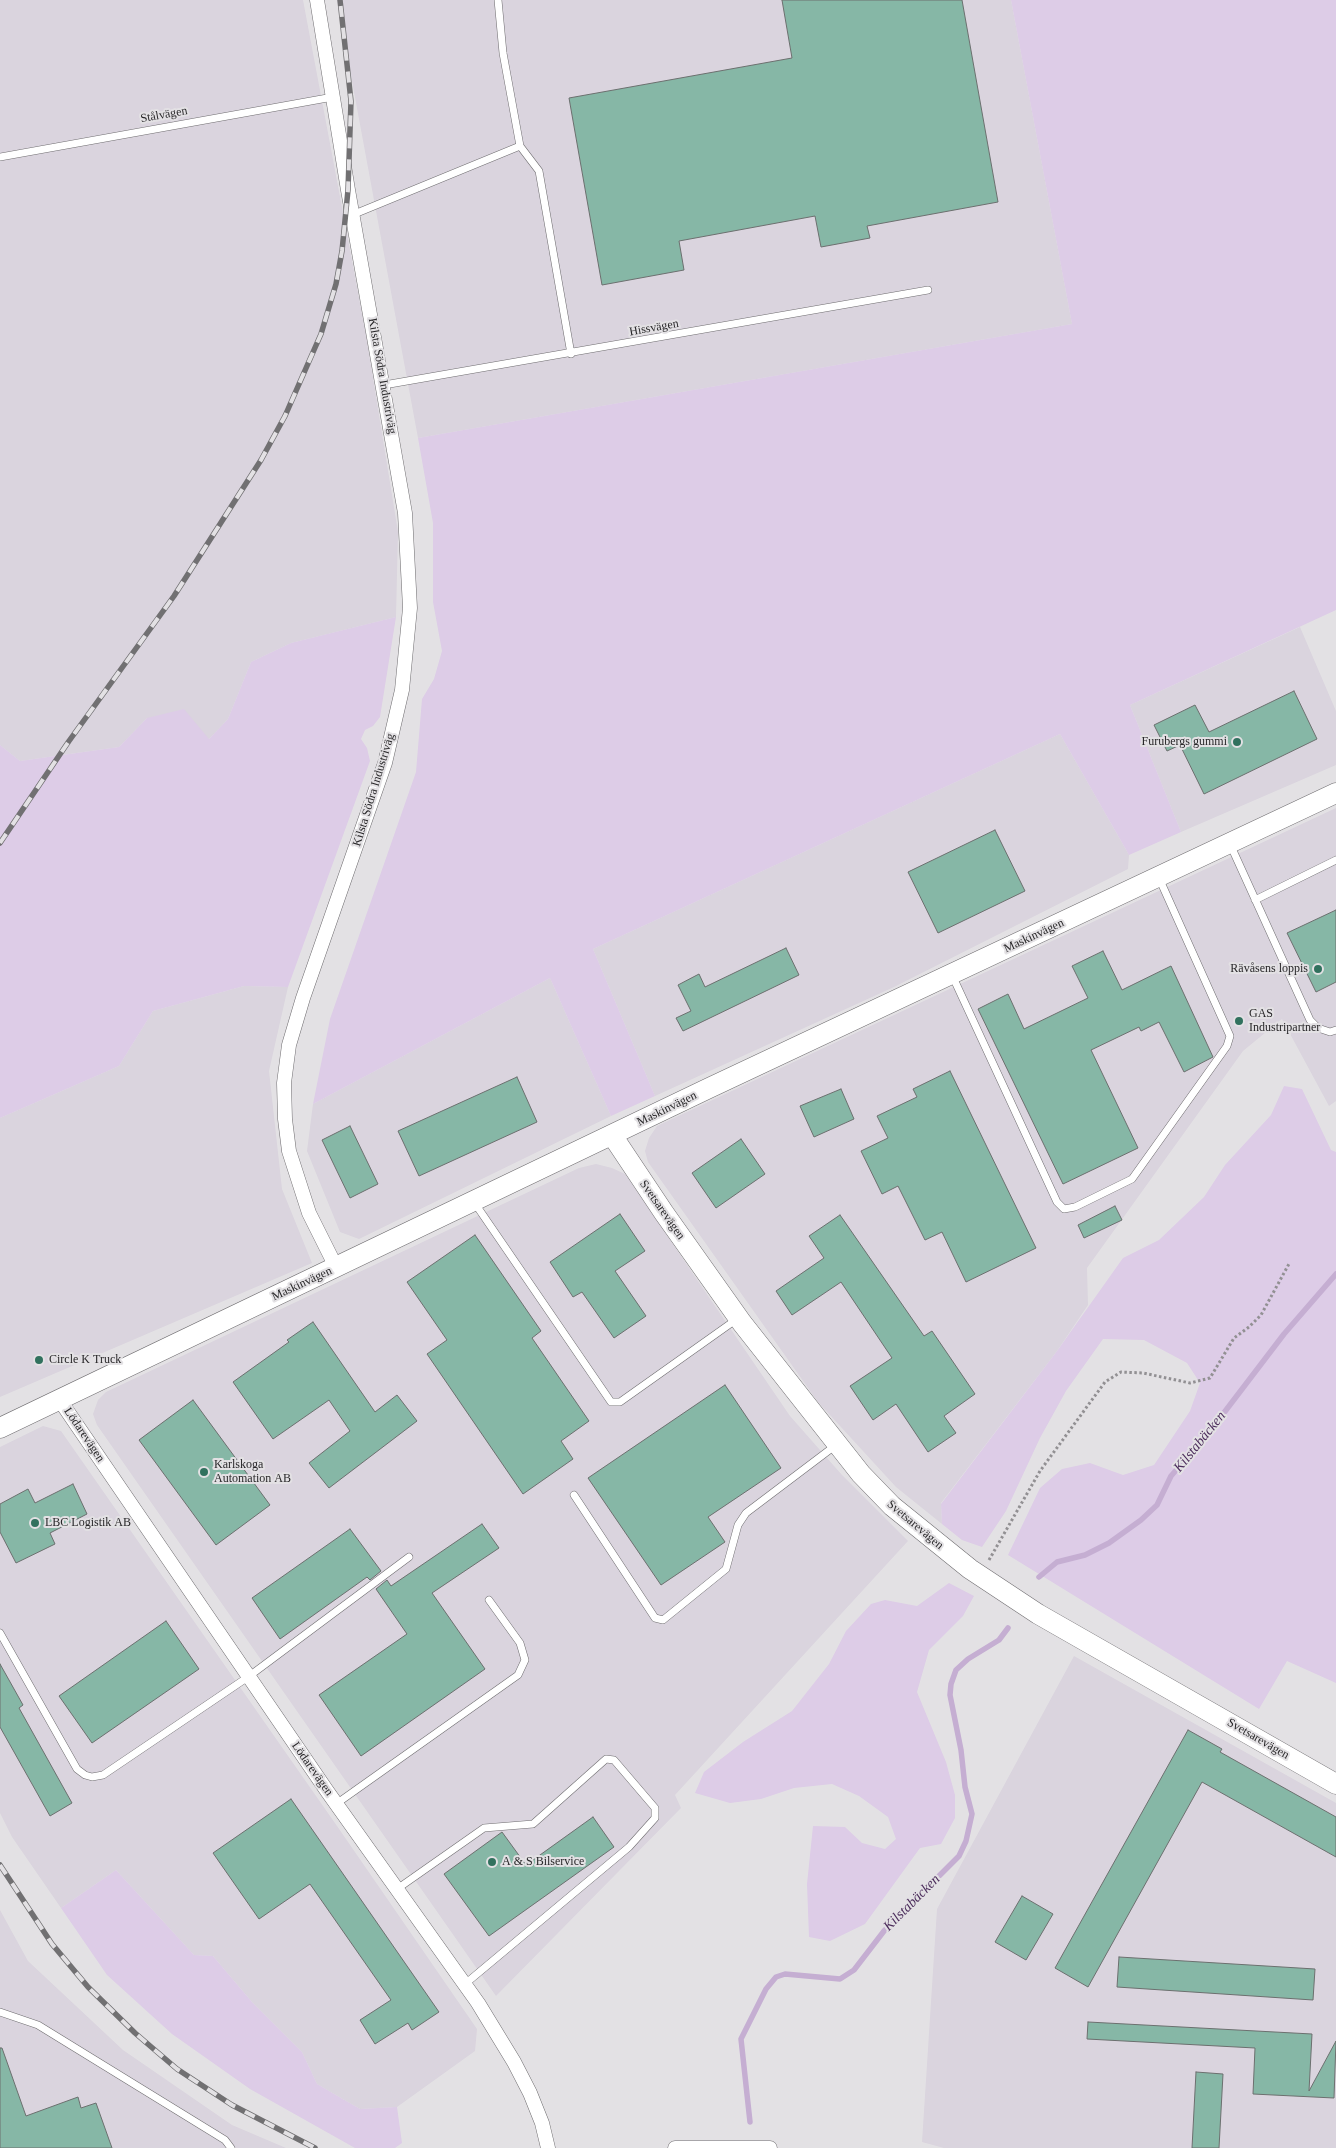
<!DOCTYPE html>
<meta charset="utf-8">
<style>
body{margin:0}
canvas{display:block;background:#e3e1e4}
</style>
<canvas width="1336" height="2148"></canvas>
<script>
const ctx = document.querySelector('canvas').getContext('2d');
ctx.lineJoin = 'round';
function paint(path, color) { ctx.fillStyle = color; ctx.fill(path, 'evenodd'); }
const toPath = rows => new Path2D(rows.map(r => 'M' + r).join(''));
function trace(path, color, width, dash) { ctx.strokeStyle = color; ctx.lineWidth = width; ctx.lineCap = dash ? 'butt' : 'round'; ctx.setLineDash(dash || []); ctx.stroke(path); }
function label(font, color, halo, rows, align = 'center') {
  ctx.font = font + ' "Times New Roman",serif'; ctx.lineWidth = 4; ctx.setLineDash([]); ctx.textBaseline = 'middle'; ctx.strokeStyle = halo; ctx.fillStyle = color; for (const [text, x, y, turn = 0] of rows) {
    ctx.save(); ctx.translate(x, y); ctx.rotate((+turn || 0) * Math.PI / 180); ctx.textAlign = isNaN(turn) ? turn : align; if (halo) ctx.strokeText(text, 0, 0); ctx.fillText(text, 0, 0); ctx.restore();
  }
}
paint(toPath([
 [0,0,303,0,366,335,398,532,396,617,291,643,251,662,228,719,209,739,147,718,119,747,20,761,0,745],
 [337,0,1011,0,1072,324,418,438],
 [1300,627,1336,711,1336,765,1181,832,1130,705],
 [1060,734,1129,855,1128,869,894,987,655,1096,593,949],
 [1336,808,1336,1101,1329,1106,1282,1019,1243,1051,1087,1268,1088,1305,1057,1351,941,1503,942,1524,896,1487,818,1402,648,1162,645,1151,649,1138,657,1126],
 [550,978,611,1116,359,1239,340,1232,307,1151,313,1104],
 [244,986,288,987,269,1071,282,1189,312,1263,0,1397,0,1118,119,1066,153,1011],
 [596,1164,612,1168,625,1174,790,1416,842,1475,908,1541,675,1795,681,1808,496,1996,97,1425,93,1414,98,1400,106,1392,579,1168],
 [43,1426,61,1431,337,1826,477,2029,475,2051,397,2107,360,2109,317,2084,302,2052,252,2002,213,1956,194,1955,116,1870,61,1908,12,1837,0,1813,0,1447],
 [1074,1656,1336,1803,1336,2148,944,2148,922,2142,937,1909],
 [0,1910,28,1961,123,2050,232,2125,286,2148,0,2148]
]), '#dad4de');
paint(toPath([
 [1011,0,1336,0,1336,610,1130,705,1181,832,1129,855,1060,734,593,949,655,1096,611,1116,550,978,313,1104,330,1019,416,772,422,699,434,679,442,651,433,602,433,523,418,438,1072,324],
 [396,617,380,717,373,726,365,730,361,739,367,748,370,761,288,987,244,986,153,1011,119,1066,0,1118,0,745,20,761,119,747,147,718,184,709,209,739,228,719,251,662,291,643],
 [1284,1086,1302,1089,1331,1150,1336,1152,1336,1683,1287,1661,1259,1709,1008,1555,1040,1488,1062,1469,1090,1463,1123,1475,1154,1465,1190,1411,1200,1383,1187,1363,1144,1340,1103,1339,1066,1391,1040,1438,1006,1511,982,1547,962,1540,942,1524,941,1504,1057,1351,1123,1258,1159,1240,1204,1197,1225,1165,1271,1115],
 [949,1583,974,1596,963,1616,929,1650,917,1692,946,1762,955,1795,955,1818,941,1844,920,1848,865,1924,830,1941,809,1937,807,1884,813,1826,845,1827,862,1843,885,1849,896,1839,888,1817,859,1796,832,1784,794,1788,761,1799,730,1803,695,1793,704,1772,743,1742,792,1711,829,1664,846,1631,871,1604,885,1600,917,1606],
 [116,1870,194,1955,213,1956,252,2002,302,2052,317,2084,360,2109,397,2107,402,2143,395,2148,355,2148,250,2089,172,2034,107,1975,61,1908]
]), '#ddcce7');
trace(toPath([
 [1039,1577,1057,1562,1085,1555,1109,1543,1141,1520,1157,1505,1171,1476,1207,1435,1284,1334,1336,1274],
 [750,2122,741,2039,766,1989,776,1977,785,1974,840,1979,854,1970,884,1931,959,1856,966,1841,972,1814,965,1787,961,1750,950,1695,951,1684,956,1670,968,1659,999,1640,1008,1628]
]), '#c5aed2', 5.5);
const building = toPath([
 [782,0,962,0,998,202,867,226,870,238,821,247,815,216,679,241,684,270,602,285,569,98,792,58,782,0],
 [1294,691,1317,739,1204,794,1180,745,1167,751,1154,725,1195,705,1209,732,1294,691],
 [995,830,1025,891,938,933,908,872,995,830],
 [1336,910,1336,982,1316,992,1287,933,1336,910],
 [786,948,799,975,683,1031,676,1018,691,1011,678,985,699,974,705,987,786,948],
 [1103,951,1122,990,1171,966,1213,1057,1184,1072,1159,1022,1141,1031,1139,1027,1091,1050,1138,1148,1063,1184,978,1009,1008,994,1024,1029,1088,998,1072,966,1103,951],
 [950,1071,1036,1248,966,1282,942,1232,925,1240,898,1186,882,1194,861,1151,888,1138,877,1116,917,1097,913,1089,950,1071],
 [517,1077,537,1122,419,1176,398,1131,517,1077],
 [841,1089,854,1119,814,1137,800,1106,841,1089],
 [350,1126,378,1184,350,1198,322,1140,350,1126],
 [741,1139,765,1174,716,1208,692,1173,741,1139],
 [1115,1206,1122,1220,1084,1238,1078,1225,1115,1206],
 [620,1214,645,1251,615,1271,646,1316,614,1338,582,1292,573,1297,550,1262,620,1214],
 [840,1215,924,1336,932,1331,975,1394,944,1416,956,1433,928,1452,896,1404,873,1420,850,1386,892,1358,841,1282,792,1315,776,1291,824,1258,809,1236,840,1215],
 [475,1235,541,1331,532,1338,589,1421,561,1441,573,1459,523,1494,427,1354,447,1340,407,1282,475,1235],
 [313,1322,375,1412,397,1395,417,1421,329,1488,309,1463,350,1431,329,1400,273,1439,233,1382,289,1342,287,1340,313,1322],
 [725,1385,781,1468,708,1517,725,1542,661,1585,588,1478,725,1385],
 [193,1400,270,1505,216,1545,139,1440,193,1400],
 [73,1484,87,1514,50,1533,55,1544,16,1563,0,1532,0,1504,28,1489,35,1503,73,1484],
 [482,1524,499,1548,432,1593,485,1669,361,1756,319,1695,407,1634,376,1589,387,1580,391,1586,482,1524],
 [350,1529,381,1571,370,1580,367,1577,280,1639,252,1598,350,1529],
 [166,1621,199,1669,92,1743,59,1696,166,1621],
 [0,1664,23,1705,19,1708,72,1803,50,1816,0,1727,0,1664],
 [1188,1730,1222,1749,1220,1752,1336,1817,1336,1857,1202,1782,1088,1987,1055,1968,1188,1730],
 [291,1799,439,2012,412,2030,408,2023,375,2044,360,2020,391,2000,310,1884,259,1919,213,1853,291,1799],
 [593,1817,614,1847,489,1936,444,1874,502,1832,526,1865,593,1817],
 [1022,1896,1053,1914,1026,1960,995,1942,1022,1896],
 [1119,1957,1315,1969,1313,2000,1117,1987,1119,1957],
 [1088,2022,1312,2034,1309,2091,1336,2041,1334,2098,1253,2094,1255,2048,1087,2039,1088,2022],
 [0,2048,2,2048,26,2116,78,2097,81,2108,96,2103,112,2148,0,2148,0,2048],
 [1196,2072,1223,2074,1219,2148,1192,2148,1196,2072]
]);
paint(building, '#86b7a6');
trace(building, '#6c706f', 1);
const lane = toPath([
 [498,0,503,53,520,146,539,171,571,354],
 [0,157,333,97],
 [352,215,520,146],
 [384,385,928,290],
 [1230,844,1310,1020,1318,1028,1330,1032,1336,1030],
 [1255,900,1336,860],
 [952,975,1057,1202,1064,1209,1075,1207,1132,1179,1227,1046,1230,1036,1159,878],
 [474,1202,611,1402,620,1402,737,1319],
 [574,1495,655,1618,663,1620,726,1569,738,1525,746,1513,836,1445],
 [0,1633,77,1769,85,1775,92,1777,103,1775,248,1677,409,1557],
 [336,1804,518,1675,525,1660,520,1643,489,1600],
 [397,1889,484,1828,533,1824,606,1759,614,1760,655,1808,655,1818,629,1847,465,1984],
 [0,2012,38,2025,225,2140,231,2148]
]);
const street = toPath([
 [317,0,348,190,405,513,410,608,402,690,385,763,303,998,289,1045,284,1083,285,1119,289,1151,309,1213,336,1267],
 [59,1399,327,1791,478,2003,514,2062,530,2093,542,2123,548,2148],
 [675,2148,770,2148]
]);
const secondary = toPath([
 [612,1135,664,1213,742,1323,861,1474,892,1506,970,1569,1038,1614,1336,1784],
 [0,1428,707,1089,1336,793]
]);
trace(lane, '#6f6d70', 8);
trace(street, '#6f6d70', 15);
trace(secondary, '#6f6d70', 21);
trace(toPath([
 [989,1560,1040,1471,1105,1382,1121,1372,1143,1373,1190,1383,1210,1378,1234,1338,1249,1327,1261,1315,1290,1262]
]), '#929093', 3, [2.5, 2.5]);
trace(lane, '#fff', 7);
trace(street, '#fff', 14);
trace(secondary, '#fff', 20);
const rail = toPath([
 [0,843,69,741,174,596,261,460,285,416,321,334,336,284,342,251,348,190,351,101,340,0],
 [0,1865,52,1944,88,1987,135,2033,177,2069,232,2105,315,2148]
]);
trace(rail, '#717072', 5.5);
trace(rail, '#e3e1e4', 4, [11]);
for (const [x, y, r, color] of [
 [1237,742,5,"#31715e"],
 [1318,969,5,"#31715e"],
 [1239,1021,5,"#31715e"],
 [39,1360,5,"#31715e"],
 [204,1472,5,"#31715e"],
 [35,1523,5,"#31715e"],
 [492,1862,5,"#31715e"]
]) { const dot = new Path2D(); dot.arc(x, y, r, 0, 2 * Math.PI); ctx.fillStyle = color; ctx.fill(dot); trace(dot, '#e3e1e4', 2); }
label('12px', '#282729', '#e3e1e4', [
 ["Stålvägen",164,115,-10],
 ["Hissvägen",654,328,-10],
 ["Kilsta Södra Industriväg",382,376,80],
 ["Kilsta Södra Industriväg",374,790,-73],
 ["Maskinvägen",1034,936,-25],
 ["Maskinvägen",667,1109,-26],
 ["Svetsarevägen",662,1210,55],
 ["Maskinvägen",302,1284,-25],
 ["Lödarevägen",84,1435,56],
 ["Svetsarevägen",915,1525,40],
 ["Svetsarevägen",1258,1739,30],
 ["Lödarevägen",312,1769,55]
]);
label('12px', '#282729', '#e3e1e4', [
 ["Furubergs gummi",1227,742,"right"],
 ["Rävåsens loppis",1308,969,"right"],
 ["GAS",1249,1014],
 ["Industripartner",1249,1028],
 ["Circle K Truck",49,1360],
 ["Karlskoga",214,1465],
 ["Automation AB",214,1479],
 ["LBC Logistik AB",45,1523],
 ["A & S Bilservice",502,1862]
], 'left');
label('italic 14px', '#4b2c5b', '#e3e1e4', [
 ["Kilstabäcken",1200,1442,-51],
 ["Kilstabäcken",912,1903,-45]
]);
</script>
